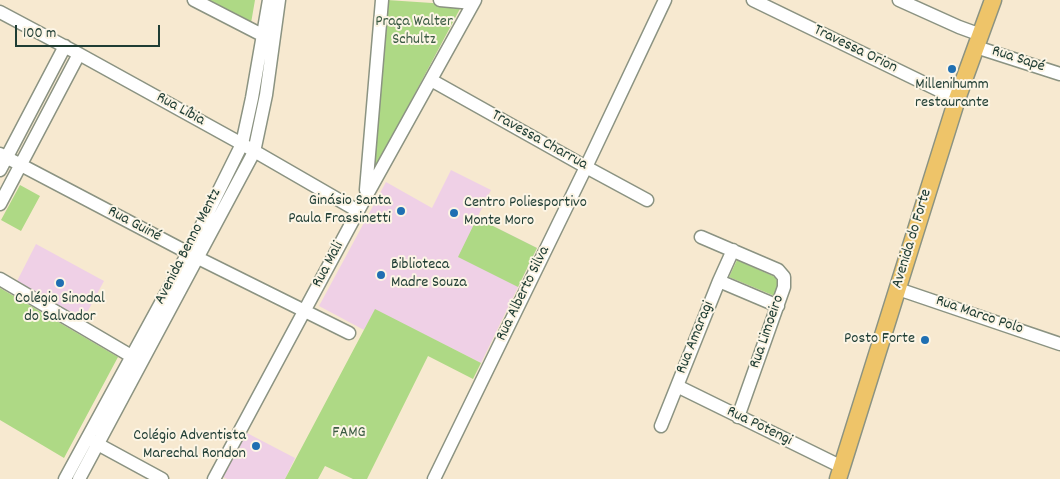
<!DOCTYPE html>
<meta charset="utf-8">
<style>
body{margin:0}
#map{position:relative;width:1060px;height:479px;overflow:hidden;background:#f7e9d0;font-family:Dekko,sans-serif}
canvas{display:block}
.scale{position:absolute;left:15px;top:25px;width:145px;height:22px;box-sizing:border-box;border:2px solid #1f3d34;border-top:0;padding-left:6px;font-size:15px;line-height:18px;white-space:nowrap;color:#1f3d34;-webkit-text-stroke:4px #fcf5e5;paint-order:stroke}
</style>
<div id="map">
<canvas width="1060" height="479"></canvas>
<div class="scale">100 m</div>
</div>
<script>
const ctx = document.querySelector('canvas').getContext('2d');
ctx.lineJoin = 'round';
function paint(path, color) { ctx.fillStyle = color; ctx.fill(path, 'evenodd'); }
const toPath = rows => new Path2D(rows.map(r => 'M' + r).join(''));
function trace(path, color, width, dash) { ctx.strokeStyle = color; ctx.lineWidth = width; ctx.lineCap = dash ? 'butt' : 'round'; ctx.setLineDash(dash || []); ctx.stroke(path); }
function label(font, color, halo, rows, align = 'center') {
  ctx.font = font + ' Dekko,sans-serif'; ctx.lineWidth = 4; ctx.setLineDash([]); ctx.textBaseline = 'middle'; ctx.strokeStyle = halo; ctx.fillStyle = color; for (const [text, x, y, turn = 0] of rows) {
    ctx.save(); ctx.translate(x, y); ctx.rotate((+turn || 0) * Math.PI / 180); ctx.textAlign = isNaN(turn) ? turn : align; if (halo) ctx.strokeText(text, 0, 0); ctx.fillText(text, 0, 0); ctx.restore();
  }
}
paint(toPath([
 [451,170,491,190,477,218,537,248,481,363,375,310,364,330,319,306,386,182,432,208],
 [36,244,104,281,82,322,15,285],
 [247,433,295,458,285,479,227,479,223,477]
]), '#efd0e6');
paint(toPath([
 [197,0,255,0,250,29],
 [387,0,462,5,371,176],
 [20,185,40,196,21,231,1,220],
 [477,218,537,248,518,287,458,257],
 [737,260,775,277,780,286,777,297,729,277],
 [0,288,118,357,64,458,0,420],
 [375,309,481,363,473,379,428,356,367,479,353,479,325,466,318,479,285,479]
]), '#aed985');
const minor = toPath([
 [194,0,264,36,271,37],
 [440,0,473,3],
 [753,0,957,99],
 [899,0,959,27,981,35],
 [0,12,79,54,242,144,358,211],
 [976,47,1060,74],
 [431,80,586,167,647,200],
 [0,154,198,258,349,333],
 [0,170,65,46],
 [366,190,382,0],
 [0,204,79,54],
 [701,237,778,270,784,277,784,287,738,417],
 [0,279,138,360],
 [719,281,778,306],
 [898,289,1060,344],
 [677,386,842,467],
 [661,426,719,281,733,250],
 [92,441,162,479],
 [65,479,188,253,242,144,252,98,269,0],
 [79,479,254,152,266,95,279,0],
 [214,479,358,211,475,0],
 [434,479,586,167,665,0]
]);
const major = toPath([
 [838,479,957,99,993,0]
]);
trace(minor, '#8b9382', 15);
trace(major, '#8b9382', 19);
trace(minor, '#fff', 12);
trace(major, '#eec469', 16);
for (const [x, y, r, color] of [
 [952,69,5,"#1f6fb2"],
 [401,211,5,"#1f6fb2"],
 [454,213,5,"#1f6fb2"],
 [381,275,5,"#1f6fb2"],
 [60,283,5,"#1f6fb2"],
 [925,340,5,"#1f6fb2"],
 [256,446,5,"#1f6fb2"]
]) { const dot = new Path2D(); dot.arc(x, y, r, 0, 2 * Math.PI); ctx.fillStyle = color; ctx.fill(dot); trace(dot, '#fcf5e5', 2); }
label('16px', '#3c5c44', '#fcf5e5', [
 ["Praça Walter",414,23],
 ["Schultz",414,41],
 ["FAMG",349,434]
]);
label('16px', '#1f3d34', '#fcf5e5', [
 ["Travessa Orion",855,50,26],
 ["Rua Sapé",1018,60,18],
 ["Rua Líbia",180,110,29],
 ["Travessa Charrua",539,141,29],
 ["Rua Guiné",134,225,28],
 ["Avenida do Forte",913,239,-73],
 ["Avenida Benno Mentz",189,247,-63],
 ["Rua Mali",329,265,-62],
 ["Rua Alberto Silva",524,294,-64],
 ["Rua Marco Polo",979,316,19],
 ["Rua Limoeiro",768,332,-71],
 ["Rua Amaragi",696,338,-68],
 ["Rua Potengi",759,427,26]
]);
label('16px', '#1f3d34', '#fcf5e5', [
 ["Millenihumm",952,86,"center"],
 ["restaurante",952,104,"center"],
 ["Ginásio Santa",391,202],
 ["Paula Frassinetti",391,220],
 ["Centro Poliesportivo",464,204,"left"],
 ["Monte Moro",464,222,"left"],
 ["Biblioteca",391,266,"left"],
 ["Madre Souza",391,284,"left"],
 ["Colégio Sinodal",60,300,"center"],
 ["do Salvador",60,318,"center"],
 ["Posto Forte",915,340],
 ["Colégio Adventista",246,437],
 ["Marechal Rondon",246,455]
], 'right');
</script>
